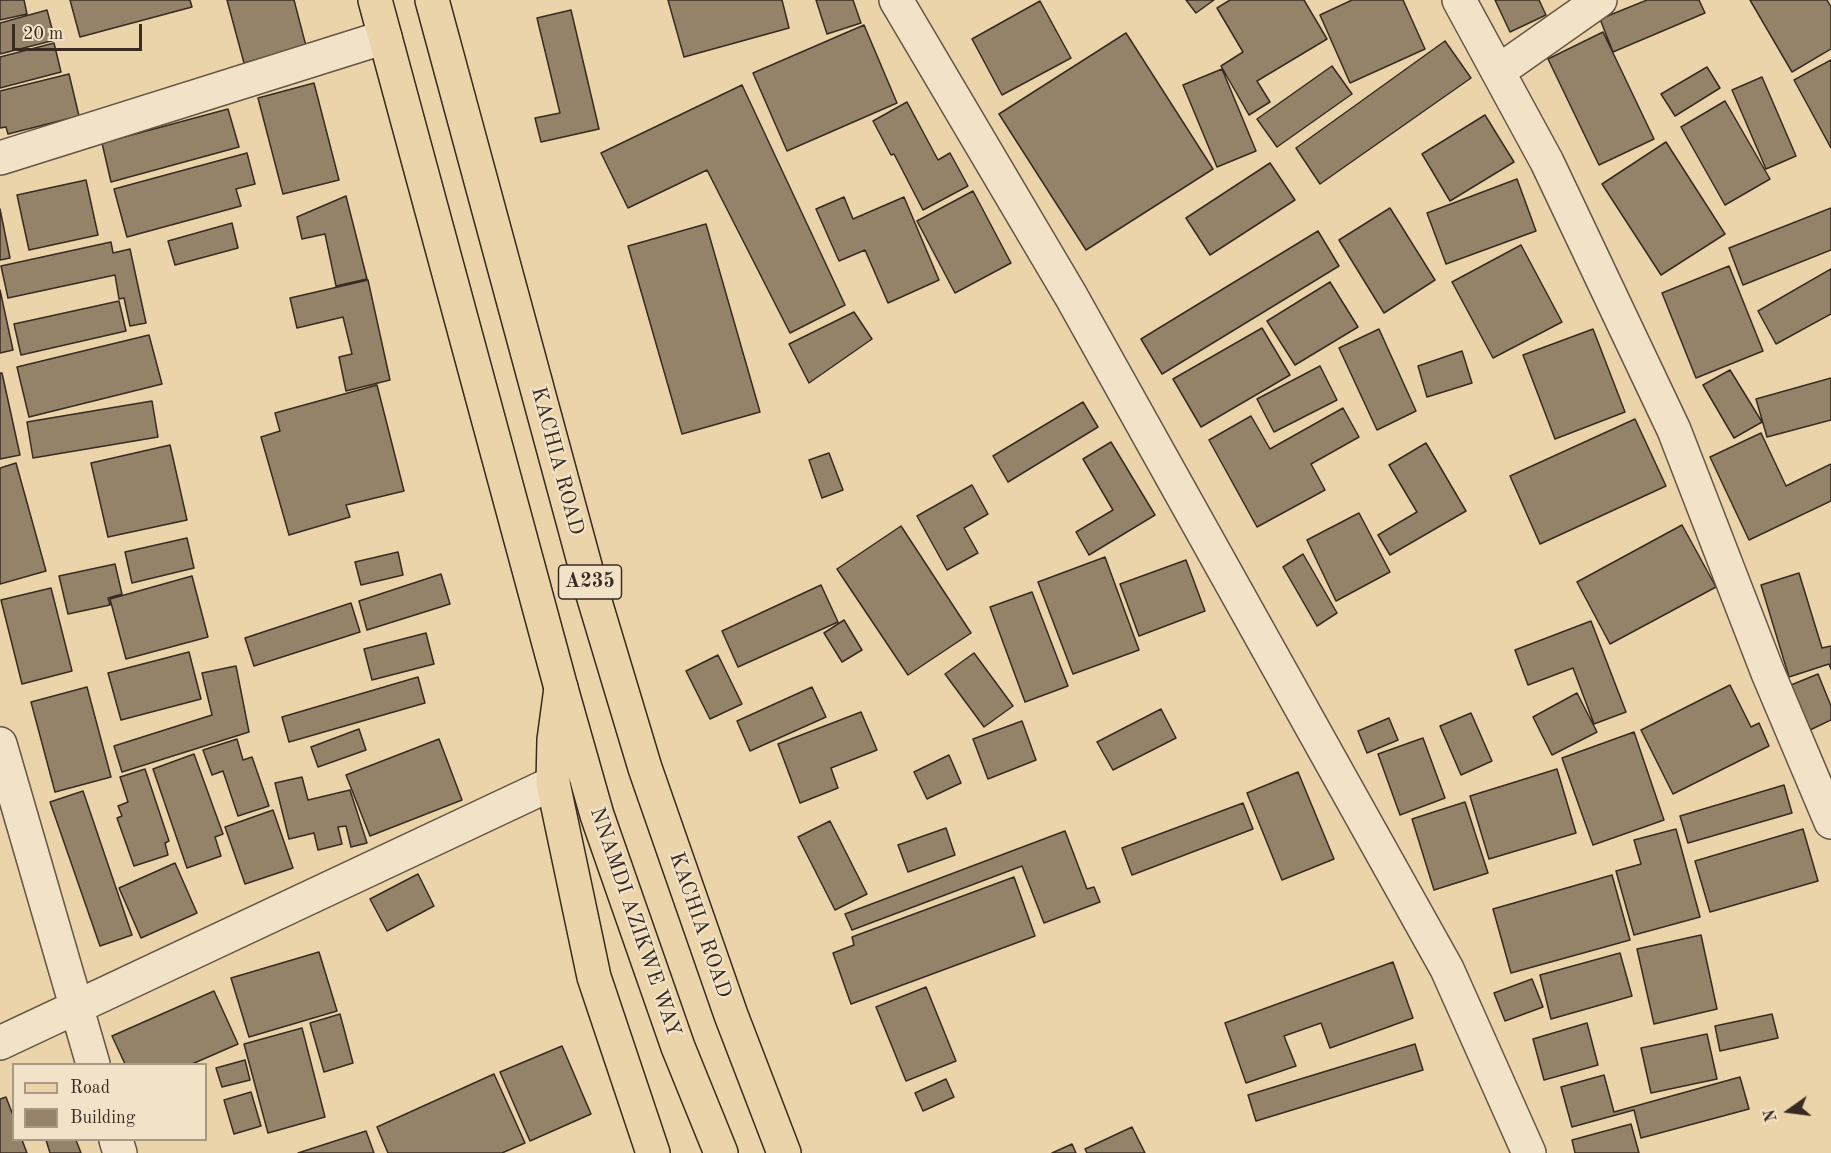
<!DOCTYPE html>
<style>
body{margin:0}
#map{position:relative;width:1831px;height:1153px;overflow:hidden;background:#ebd4aa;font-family:"Old Standard TT",serif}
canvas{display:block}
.legend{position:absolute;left:12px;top:1063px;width:195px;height:78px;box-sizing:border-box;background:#f2e3c8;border:2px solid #a79986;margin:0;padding:8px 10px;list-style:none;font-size:18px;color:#372b22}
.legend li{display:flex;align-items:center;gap:12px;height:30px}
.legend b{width:30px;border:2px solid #a79986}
.north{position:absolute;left:1759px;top:1081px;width:60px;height:60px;-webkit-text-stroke:4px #f2e3c8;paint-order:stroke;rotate:256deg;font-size:16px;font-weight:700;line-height:24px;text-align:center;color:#372b22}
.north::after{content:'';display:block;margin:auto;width:21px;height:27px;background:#372b22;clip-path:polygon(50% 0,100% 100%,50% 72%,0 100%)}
.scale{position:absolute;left:12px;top:24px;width:130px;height:27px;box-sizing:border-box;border:3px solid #372b22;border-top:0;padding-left:8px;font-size:18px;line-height:21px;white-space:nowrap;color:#372b22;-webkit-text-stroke:4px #f2e3c8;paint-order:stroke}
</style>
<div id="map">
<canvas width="1831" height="1153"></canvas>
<ul class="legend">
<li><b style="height:8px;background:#ebd4aa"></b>Road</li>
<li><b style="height:16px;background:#958369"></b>Building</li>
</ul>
<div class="north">N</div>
<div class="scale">20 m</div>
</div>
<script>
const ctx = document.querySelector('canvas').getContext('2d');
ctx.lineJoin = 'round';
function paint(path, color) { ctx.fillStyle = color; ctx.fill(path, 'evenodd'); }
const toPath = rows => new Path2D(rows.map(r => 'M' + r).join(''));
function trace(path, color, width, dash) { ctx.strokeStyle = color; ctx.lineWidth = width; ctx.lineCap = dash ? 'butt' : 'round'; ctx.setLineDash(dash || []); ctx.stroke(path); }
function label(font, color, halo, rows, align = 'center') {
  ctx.font = font + ' "Old Standard TT",serif'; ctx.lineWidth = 4.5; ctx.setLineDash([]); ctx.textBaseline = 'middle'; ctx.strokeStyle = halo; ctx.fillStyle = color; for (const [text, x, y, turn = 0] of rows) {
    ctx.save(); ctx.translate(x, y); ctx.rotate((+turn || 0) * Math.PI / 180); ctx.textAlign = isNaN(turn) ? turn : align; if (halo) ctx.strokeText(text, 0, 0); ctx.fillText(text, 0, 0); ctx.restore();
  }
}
const building = toPath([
 [0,0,24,0,27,14,0,20,0,0],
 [70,0,190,0,192,7,80,37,70,0],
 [227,0,294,0,306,46,244,63,227,0],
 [668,0,782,0,789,28,684,57,668,0],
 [816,0,853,0,861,23,827,34,816,0],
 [1186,0,1214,0,1196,13,1186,0],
 [1230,0,1304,0,1327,39,1257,81,1270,102,1249,115,1221,66,1243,52,1217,8,1230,0],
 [1352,0,1403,0,1425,49,1350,83,1320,15,1352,0],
 [1495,0,1539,0,1546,15,1510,32,1495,0],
 [1647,0,1699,0,1705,13,1613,52,1600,19,1647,0],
 [1750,0,1827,0,1831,7,1831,49,1792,72,1750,0],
 [1040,1,1071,58,1002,95,972,39,1040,1],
 [47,10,55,40,0,54,0,23,47,10],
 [571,10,599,129,541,142,535,118,560,113,537,18,571,10],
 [864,25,897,103,787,151,753,73,864,25],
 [1603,32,1654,139,1599,165,1548,59,1603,32],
 [1126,33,1213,169,1086,250,999,114,1126,33],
 [1445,41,1471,78,1320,184,1296,148,1445,41],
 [54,43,61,72,0,88,0,57,54,43],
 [1831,60,1831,148,1794,80,1831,60],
 [1332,66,1352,94,1277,147,1257,119,1332,66],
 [1707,67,1720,88,1675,116,1661,94,1707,67],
 [1222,69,1256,151,1217,167,1183,85,1222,69],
 [69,74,79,116,8,134,6,127,0,128,0,91,69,74],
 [1762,77,1796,156,1766,169,1732,90,1762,77],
 [314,83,339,180,283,194,258,98,314,83],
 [742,85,845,305,790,333,707,170,628,208,601,153,742,85],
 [1725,101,1770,179,1725,205,1681,127,1725,101],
 [907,102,938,160,950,153,968,186,923,210,894,154,891,155,873,121,907,102],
 [228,109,239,147,111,182,102,143,228,109],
 [1485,115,1514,162,1450,201,1422,154,1485,115],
 [1666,142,1725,234,1661,275,1602,184,1666,142],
 [247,153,255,184,236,189,241,206,127,237,114,189,247,153],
 [1270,163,1295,200,1210,255,1186,218,1270,163],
 [1517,179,1536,231,1446,264,1427,213,1517,179],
 [86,180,98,235,29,250,17,195,86,180],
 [973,191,1011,263,955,293,917,221,973,191],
 [346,196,367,279,336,286,325,234,302,239,297,217,346,196],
 [844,197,853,219,904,197,939,280,888,303,865,250,839,261,816,209,844,197],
 [1390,208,1435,280,1384,313,1339,240,1390,208],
 [1831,208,1831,250,1743,285,1729,248,1831,208],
 [0,209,10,258,0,260,0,209],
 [232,223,238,248,175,265,168,241,232,223],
 [706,224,760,412,682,434,628,246,706,224],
 [1318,231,1339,266,1162,374,1141,339,1318,231],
 [111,242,113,253,130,249,146,323,130,326,124,298,119,299,115,275,8,298,1,266,111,242],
 [1521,245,1562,322,1493,358,1452,282,1521,245],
 [1729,266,1763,351,1696,378,1662,293,1729,266],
 [1831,269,1831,314,1776,344,1758,311,1831,269],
 [368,280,390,380,346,391,339,357,352,354,343,317,297,328,290,298,368,280],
 [1330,282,1358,327,1295,365,1267,321,1330,282],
 [0,290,13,350,0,353,0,290],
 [119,301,126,331,21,355,14,324,119,301],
 [854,312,872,339,809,383,789,344,854,312],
 [1262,328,1290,375,1201,427,1173,379,1262,328],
 [1379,329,1416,411,1377,430,1339,348,1379,329],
 [1593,329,1625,412,1555,439,1523,355,1593,329],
 [149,335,162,384,29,417,17,367,149,335],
 [1462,351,1472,383,1427,397,1418,366,1462,351],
 [1320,366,1337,400,1274,432,1257,399,1320,366],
 [1730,370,1762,422,1734,438,1703,385,1730,370],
 [0,373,2,373,20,455,0,459,0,373],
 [1831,378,1831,420,1767,437,1756,399,1831,378],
 [377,385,404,491,346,505,350,517,289,535,261,437,280,431,275,413,377,385],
 [152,401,158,437,33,458,27,422,152,401],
 [1083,402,1098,427,1008,482,993,456,1083,402],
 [1343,408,1359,437,1311,464,1325,490,1257,527,1209,440,1251,416,1270,449,1343,408],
 [1635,419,1666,486,1540,544,1510,476,1635,419],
 [1761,433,1786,486,1831,464,1831,501,1749,540,1710,457,1761,433],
 [1111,442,1155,515,1089,555,1076,532,1113,510,1083,459,1111,442],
 [1426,443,1466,511,1390,555,1378,535,1417,512,1389,465,1426,443],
 [170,445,187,520,108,537,91,463,170,445],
 [829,453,843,490,822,498,809,460,829,453],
 [16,463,46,571,0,584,0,468,16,463],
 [972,485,988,514,964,528,978,553,947,570,917,516,972,485],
 [1359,513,1390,572,1336,601,1307,540,1359,513],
 [1682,525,1716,587,1610,644,1577,582,1682,525],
 [901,526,971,633,908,675,837,569,901,526],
 [187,538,194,568,132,583,125,552,187,538],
 [398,552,403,575,361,585,355,562,398,552],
 [1303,554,1337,613,1317,626,1283,567,1303,554],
 [1105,557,1139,650,1073,674,1038,582,1105,557],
 [1186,560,1205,611,1139,636,1120,584,1186,560],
 [115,564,122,594,108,598,110,605,68,614,59,576,115,564],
 [1799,573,1822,648,1831,646,1831,669,1829,664,1789,677,1761,585,1799,573],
 [441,574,450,604,367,630,359,601,441,574],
 [192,576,208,637,126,659,110,599,192,576],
 [821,585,838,622,738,667,722,631,821,585],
 [51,588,72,671,22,684,1,600,51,588],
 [1032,592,1068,686,1025,702,990,607,1032,592],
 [351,603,360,632,254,666,245,638,351,603],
 [844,620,862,650,842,662,824,633,844,620],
 [1591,621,1626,712,1594,724,1573,668,1528,685,1515,650,1591,621],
 [426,633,434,664,372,680,364,649,426,633],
 [189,652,201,699,121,720,108,673,189,652],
 [974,653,1013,706,984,727,945,674,974,653],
 [718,655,742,704,710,719,686,671,718,655],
 [236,666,249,732,122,772,114,746,212,715,202,673,236,666],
 [1818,674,1831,706,1831,720,1810,730,1791,685,1818,674],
 [418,677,425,703,289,742,282,717,418,677],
 [1730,685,1751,727,1759,723,1769,746,1673,794,1641,730,1730,685],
 [87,687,111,777,55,792,31,702,87,687],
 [812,687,826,717,750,751,737,721,812,687],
 [1577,693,1597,732,1552,755,1533,717,1577,693],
 [1161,709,1176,738,1113,770,1097,742,1161,709],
 [861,712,877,750,831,768,838,788,800,803,778,744,861,712],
 [1471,713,1492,761,1461,775,1440,726,1471,713],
 [1389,718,1398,740,1367,753,1358,731,1389,718],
 [1022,721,1036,760,988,779,973,739,1022,721],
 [359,729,366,750,318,767,311,747,359,729],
 [1634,732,1664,820,1593,845,1562,758,1634,732],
 [1423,738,1445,798,1400,815,1378,754,1423,738],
 [237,739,243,760,252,757,269,806,238,816,223,771,212,775,203,750,237,739],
 [439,739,462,800,370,836,346,775,439,739],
 [194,754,223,834,215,837,221,856,187,868,153,769,194,754],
 [949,755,961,783,927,799,914,772,949,755],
 [145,769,169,841,165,843,168,855,134,866,117,818,122,816,118,806,128,802,120,777,145,769],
 [1557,769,1576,833,1489,859,1470,796,1557,769],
 [1298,772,1334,859,1282,880,1247,793,1298,772],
 [302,777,308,800,350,790,367,843,351,847,346,826,338,827,342,844,318,850,314,833,289,839,275,783,302,777],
 [1784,785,1792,813,1688,843,1680,816,1784,785],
 [83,791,132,935,100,946,50,802,83,791],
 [1465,802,1488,873,1434,890,1412,819,1465,802],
 [1243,803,1253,829,1132,875,1122,848,1243,803],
 [273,810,293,868,245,884,225,827,273,810],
 [830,821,867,894,835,910,798,837,830,821],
 [946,828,955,855,908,872,898,845,946,828],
 [1676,829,1700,917,1634,935,1616,871,1641,864,1634,840,1676,829],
 [1803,829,1818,881,1710,912,1695,861,1803,829],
 [1065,831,1087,889,1094,887,1100,902,1044,923,1022,866,852,930,845,914,1065,831],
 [175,863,197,913,141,938,119,888,175,863],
 [418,874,434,906,387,931,370,899,418,874],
 [1612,875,1630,940,1511,973,1493,909,1612,875],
 [1014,877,1035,936,851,1004,833,953,854,945,852,937,1014,877],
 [1701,935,1717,1009,1654,1024,1637,949,1701,935],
 [319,952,337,1011,249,1037,231,978,319,952],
 [1620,953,1632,996,1551,1019,1540,975,1620,953],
 [1393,962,1413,1018,1330,1048,1321,1023,1284,1036,1296,1066,1246,1083,1225,1023,1393,962],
 [1532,979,1543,1007,1505,1021,1494,993,1532,979],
 [926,987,956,1061,906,1081,876,1007,926,987],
 [214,991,238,1044,192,1064,125,1064,112,1036,214,991],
 [340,1014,353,1063,324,1072,310,1023,340,1014],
 [1772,1014,1778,1038,1720,1051,1715,1026,1772,1014],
 [1587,1023,1598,1065,1544,1080,1533,1039,1587,1023],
 [302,1028,325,1117,268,1133,244,1044,302,1028],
 [1707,1034,1717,1079,1651,1093,1641,1048,1707,1034],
 [1415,1044,1423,1070,1256,1121,1248,1095,1415,1044],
 [562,1046,591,1114,530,1141,500,1072,562,1046],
 [245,1060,250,1080,222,1087,216,1068,245,1060],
 [494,1074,525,1143,502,1153,388,1153,377,1127,494,1074],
 [1604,1075,1614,1112,1740,1077,1749,1109,1641,1138,1634,1110,1572,1127,1561,1087,1604,1075],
 [946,1079,954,1097,923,1111,915,1093,946,1079],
 [251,1092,261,1126,234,1134,224,1100,251,1092],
 [6,1097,14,1118,14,1140,22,1140,27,1153,0,1153,0,1099,6,1097],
 [1631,1124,1639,1153,1575,1153,1572,1140,1631,1124],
 [1132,1127,1145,1153,1087,1153,1085,1149,1132,1127],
 [366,1131,374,1153,298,1153,366,1131],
 [46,1140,76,1140,81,1153,50,1153,46,1140],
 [1072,1144,1076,1153,1052,1153,1072,1144]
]);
paint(building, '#958369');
trace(building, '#372b22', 1.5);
const street = toPath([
 [896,0,1071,296,1447,969,1529,1153],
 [1459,0,1547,162,1674,430,1768,673,1831,822],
 [1499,71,1600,0],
 [0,158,385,37],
 [0,744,93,1064],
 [0,1043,553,783],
 [116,1140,120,1153]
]);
const primary = toPath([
 [561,688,554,740,553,783,594,977,653,1153]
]);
const highway = toPath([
 [375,0,561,688,597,815,678,1047,721,1153],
 [432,0,593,595,645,768,731,1015,784,1153]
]);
trace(street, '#645544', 36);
trace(primary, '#372b22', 36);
trace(highway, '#372b22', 36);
trace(street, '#f2e3c8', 33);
trace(primary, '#ebd4aa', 33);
trace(highway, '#ebd4aa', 33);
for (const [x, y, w] of [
 [590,582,63]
]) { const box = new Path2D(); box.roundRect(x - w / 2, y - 17, w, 34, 4.5); ctx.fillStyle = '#f2e3c8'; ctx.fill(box); trace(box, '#372b22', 1.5); }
label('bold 20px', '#372b22', null, [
 ["A235",590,582]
]);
label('21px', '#372b22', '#f2e3c8', [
 ["KACHIA ROAD",557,461,75],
 ["NNAMDI AZIKWE WAY",635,922,71],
 ["KACHIA ROAD",700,925,71]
]);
</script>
